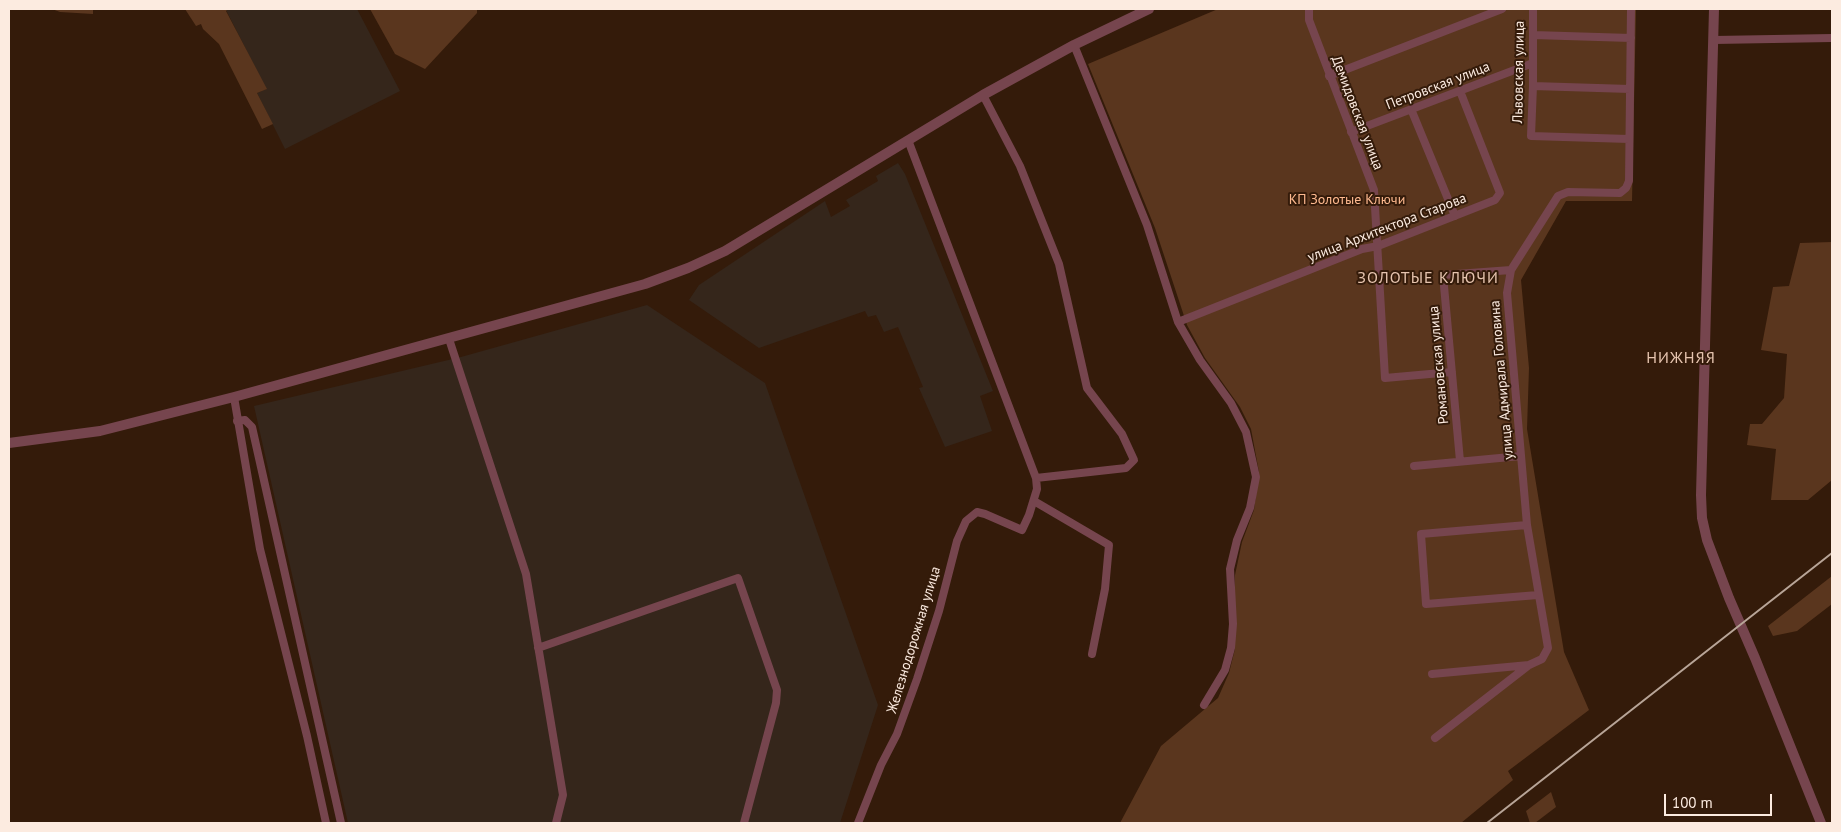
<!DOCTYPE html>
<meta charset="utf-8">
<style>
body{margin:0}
#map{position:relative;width:1841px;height:832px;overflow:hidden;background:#341b0a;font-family:"PT Sans",sans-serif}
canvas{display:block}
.frame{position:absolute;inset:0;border:10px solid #fcebe0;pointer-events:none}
.scale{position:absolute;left:1664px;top:794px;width:108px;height:22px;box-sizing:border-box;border:2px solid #fcebe0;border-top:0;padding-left:6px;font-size:15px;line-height:18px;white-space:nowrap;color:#fcebe0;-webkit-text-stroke:4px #341b0a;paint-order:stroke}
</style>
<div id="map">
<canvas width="1841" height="832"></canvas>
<div class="frame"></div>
<div class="scale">100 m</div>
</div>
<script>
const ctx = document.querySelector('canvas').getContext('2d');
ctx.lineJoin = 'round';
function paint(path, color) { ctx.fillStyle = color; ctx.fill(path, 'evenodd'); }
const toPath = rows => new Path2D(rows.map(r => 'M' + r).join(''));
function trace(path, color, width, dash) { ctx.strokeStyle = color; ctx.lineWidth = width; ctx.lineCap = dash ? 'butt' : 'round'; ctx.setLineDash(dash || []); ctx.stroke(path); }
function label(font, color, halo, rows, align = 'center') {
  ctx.font = font + ' "PT Sans",sans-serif'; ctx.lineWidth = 4; ctx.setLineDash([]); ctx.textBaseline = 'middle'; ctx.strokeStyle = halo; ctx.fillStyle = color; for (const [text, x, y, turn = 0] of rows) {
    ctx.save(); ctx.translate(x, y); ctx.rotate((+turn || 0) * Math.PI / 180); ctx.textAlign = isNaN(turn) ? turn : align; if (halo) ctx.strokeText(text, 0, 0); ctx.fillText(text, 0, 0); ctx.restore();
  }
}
paint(toPath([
 [228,9,357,9,400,91,285,149,257,93,266,89,226,10],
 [898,163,905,174,993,391,980,396,992,431,945,447,919,388,923,387,898,327,884,332,876,315,868,317,865,311,759,348,689,300,699,285,825,201,831,217,850,206,846,200,878,181,876,176],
 [647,305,765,383,878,705,840,823,348,823,254,406,461,357]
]), '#35261b');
paint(toPath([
 [52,9,93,9,93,14,60,12],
 [185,9,228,9,226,11,267,89,257,93,273,124,262,129,219,44,203,29,201,24,196,26],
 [370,9,477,9,477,13,425,69,395,54],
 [1218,9,1636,9,1632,201,1566,201,1521,280,1529,368,1527,429,1564,652,1589,710,1508,771,1513,780,1461,823,1120,823,1161,746,1218,698,1229,673,1235,649,1235,575,1242,542,1254,510,1259,472,1251,429,1240,407,1205,358,1187,325,1155,228,1088,64],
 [1832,242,1832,480,1808,500,1771,500,1776,449,1747,445,1750,424,1762,424,1784,398,1787,354,1761,350,1773,287,1789,286,1800,243],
 [1832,576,1832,604,1797,631,1773,636,1768,626],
 [1551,792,1556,807,1535,823,1530,823,1526,811]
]), '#5a361e');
trace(toPath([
 [1309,9,1309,20,1374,190,1385,378,1452,372],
 [1533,9,1533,86,1531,136,1629,139],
 [1533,35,1631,38],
 [1714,40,1832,38],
 [1074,45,1147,225,1178,322,1200,360,1231,403,1246,432,1256,477,1250,508,1237,540,1230,569,1233,624,1231,648,1225,670,1204,705],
 [1329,76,1502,9],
 [1533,86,1630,89],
 [983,95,1020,166,1059,264,1087,388,1122,434,1134,460,1126,468,1036,478],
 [1411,109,1455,216],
 [1351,132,1533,63],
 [1178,322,1362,249,1378,246,1495,200,1500,193,1460,91],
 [449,339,526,574,563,795,556,823],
 [234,397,260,549,307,736,326,823],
 [237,421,245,420,252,427,341,823],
 [1460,461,1443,275,1511,270],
 [1414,466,1521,456],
 [1034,501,1109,545,1105,589,1092,654],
 [1527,525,1421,534,1426,604,1538,595],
 [538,648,738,578,777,690,776,703,744,823],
 [1432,674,1529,665],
 [1435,738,1529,665,1542,659,1548,648,1527,525,1507,293,1511,270,1558,196,1568,192,1620,193,1626,188,1629,181,1631,9],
 [858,823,881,765,897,734,917,679,939,611,957,541,966,521,977,512,985,514,1022,530,1029,515,1037,489,1036,478,908,140]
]), '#76454e', 8);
trace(toPath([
 [1714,9,1701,495,1702,518,1707,540,1729,598,1755,658,1821,823],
 [9,443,100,431,234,397,645,284,688,268,725,251,983,95,1074,45,1149,9]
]), '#76454e', 10);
trace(toPath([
 [1487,823,1832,553]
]), '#b8a598', 2);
label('14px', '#fcebe0', '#341b0a', [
 ["Львовская улица",1519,72,-89],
 ["Петровская улица",1438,86,-21],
 ["Демидовская улица",1357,113,69],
 ["улица Архитектора Старова",1387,228,-21],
 ["Романовская улица",1439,365,-95],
 ["улица Адмирала Головина",1502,380,-95],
 ["Железнодорожная улица",914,640,-73]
]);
label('14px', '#fdb98f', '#341b0a', [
 ["КП Золотые Ключи",1347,200]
]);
ctx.letterSpacing = '1px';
label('16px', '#e6c4af', '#341b0a', [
 ["ЗОЛОТЫЕ КЛЮЧИ",1428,278],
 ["НИЖНЯЯ",1681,358]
]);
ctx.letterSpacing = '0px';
</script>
